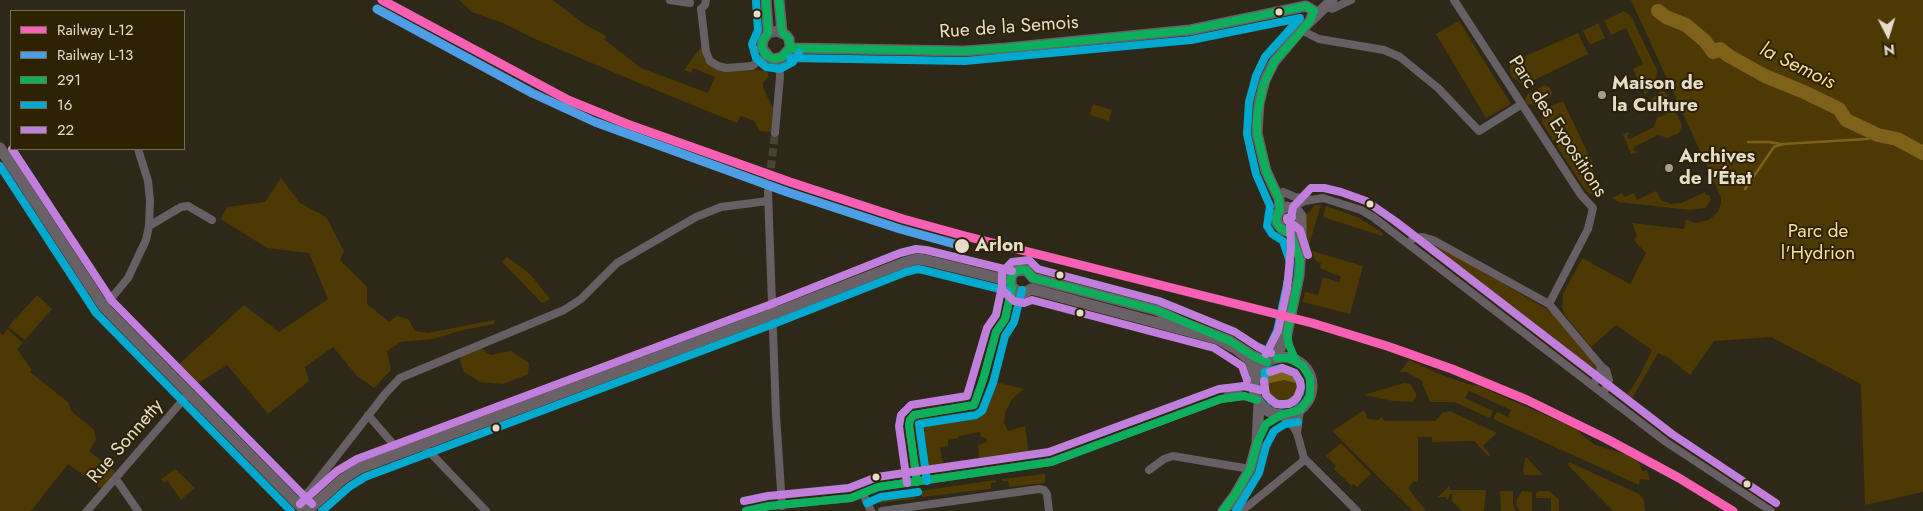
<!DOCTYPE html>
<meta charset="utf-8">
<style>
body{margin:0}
#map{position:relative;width:1923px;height:511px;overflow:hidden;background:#2e2818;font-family:Jost,sans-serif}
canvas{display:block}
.legend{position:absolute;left:10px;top:10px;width:175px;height:140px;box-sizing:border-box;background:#2e2204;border:1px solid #776d54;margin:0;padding:6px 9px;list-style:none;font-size:15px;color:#e4ddcc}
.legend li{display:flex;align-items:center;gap:10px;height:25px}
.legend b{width:25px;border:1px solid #776d54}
.north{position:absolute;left:1863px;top:10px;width:50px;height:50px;-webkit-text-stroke:4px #2e2204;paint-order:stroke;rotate:175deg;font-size:14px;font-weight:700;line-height:20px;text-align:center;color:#e4ddcc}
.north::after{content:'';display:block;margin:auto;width:18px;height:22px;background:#e4ddcc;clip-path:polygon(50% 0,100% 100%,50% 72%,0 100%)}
</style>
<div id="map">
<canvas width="1923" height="511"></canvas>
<ul class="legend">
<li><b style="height:6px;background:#f860b3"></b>Railway L-12</li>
<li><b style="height:6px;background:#4d9ee5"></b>Railway L-13</li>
<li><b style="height:6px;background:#0daf5c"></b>291</li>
<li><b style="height:6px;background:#00a9ce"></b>16</li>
<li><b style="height:6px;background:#c07fdc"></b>22</li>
</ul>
<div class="north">N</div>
</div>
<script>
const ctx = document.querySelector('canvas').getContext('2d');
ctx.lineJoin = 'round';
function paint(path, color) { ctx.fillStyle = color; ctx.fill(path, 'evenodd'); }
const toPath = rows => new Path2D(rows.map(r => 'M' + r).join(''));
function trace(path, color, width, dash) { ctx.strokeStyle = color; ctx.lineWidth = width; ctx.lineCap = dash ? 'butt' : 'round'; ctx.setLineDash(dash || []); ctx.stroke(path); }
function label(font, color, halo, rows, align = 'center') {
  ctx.font = font + ' Jost,sans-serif'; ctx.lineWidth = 4; ctx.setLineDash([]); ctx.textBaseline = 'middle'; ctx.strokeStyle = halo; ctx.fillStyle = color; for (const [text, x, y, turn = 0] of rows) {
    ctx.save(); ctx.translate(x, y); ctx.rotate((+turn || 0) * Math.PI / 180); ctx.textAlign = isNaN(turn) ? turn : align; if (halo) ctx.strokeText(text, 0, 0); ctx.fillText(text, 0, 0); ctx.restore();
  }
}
paint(toPath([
 [459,0,553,0,584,24,606,36,605,40,641,68,708,93,715,77,693,68,691,73,684,70,701,47,704,59,715,69,725,71,758,70,767,71,769,77,763,82,763,88,774,110,771,132,760,131,754,121,741,116,737,123,646,86,535,39,503,23,472,12],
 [1631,0,1923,0,1923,492,1865,505,1861,384,1771,337,1714,341,1690,375,1669,358,1658,353,1628,405,1624,397,1632,388,1641,373,1652,350,1616,325,1591,347,1564,314,1562,307,1563,294,1582,258,1630,284,1646,253,1634,240,1637,236,1632,223,1684,229,1686,219,1695,223,1709,220,1718,212,1721,204,1721,197],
 [1624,11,1631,16,1657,70,1655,85,1645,95,1633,69,1643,64,1626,28,1611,35,1604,21],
 [1459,21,1511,104,1486,118,1436,34],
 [1598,23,1605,38,1590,45,1583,31],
 [1578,33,1588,54,1530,82,1520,83,1512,77,1510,72,1510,66,1514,61],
 [1544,85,1549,87,1552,92,1551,97,1534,105,1527,104,1525,99,1528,94],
 [1661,91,1664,91,1667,94,1669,102,1667,106,1654,113,1648,102],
 [1563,101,1594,166,1592,168,1599,183,1599,189,1596,194,1590,194,1586,191,1542,123,1542,114,1546,108],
 [1093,104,1112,110,1109,121,1090,115],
 [1668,113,1675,113,1678,116,1682,126,1679,133,1668,138,1658,135,1634,147,1633,150,1639,152,1631,154,1623,134,1629,132,1627,138,1630,139,1654,127,1657,118],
 [281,178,300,203,326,217,344,251,340,260,367,287,367,304,389,322,397,316,408,319,415,331,428,333,494,320,494,324,463,330,433,339,401,342,387,351,391,370,374,388,357,376,333,347,305,367,309,381,268,414,227,365,194,386,176,367,244,305,279,332,328,299,309,253,267,248,221,219,227,207,265,202],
 [1656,191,1661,200,1671,204,1681,203,1705,192,1705,194,1710,196,1711,200,1705,208,1690,210,1618,202,1612,198,1622,193,1624,197,1634,193,1637,200],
 [1315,205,1321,205,1308,248,1306,246,1306,215],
 [1326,206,1359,218,1383,233,1382,236,1323,217],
 '1282.5 219a5.5 5.5 0 1 1 11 0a5.5 5.5 0 1 1-11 0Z',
 [1424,241,1436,245,1545,308,1559,320,1597,368,1597,375,1593,377,1588,375,1423,248,1422,243],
 [1312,251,1363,266,1350,314,1303,302,1305,292,1318,295,1323,277,1339,282,1341,277,1320,268,1321,263,1315,260],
 [507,257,530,274,550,299,542,303,502,262],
 [37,295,52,309,25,340,8,327],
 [7,329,23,343,17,349,32,370,30,372,69,403,71,411,94,430,96,440,89,451,119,475,102,489,68,464,31,511,0,511,0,333,3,335],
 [480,347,490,355,511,351,529,363,528,374,503,384,480,382,464,372,460,360,463,354],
 [1409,360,1439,374,1468,384,1479,386,1577,429,1582,435,1595,445,1625,454,1639,462,1642,471,1647,471,1650,480,1640,479,1639,485,1493,419,1497,412,1508,417,1511,410,1469,391,1465,398,1493,411,1490,418,1454,402,1430,402,1421,380,1406,372,1400,372],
 [1284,380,1295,383,1304,388,1304,393,1300,402,1293,407,1280,410,1272,407,1265,400,1262,393,1262,385],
 [992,381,1024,389,1012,399,1005,413,1004,423,1008,431,1025,426,1029,454,979,461,978,445,987,442,986,438,981,437,980,432,959,436,958,438,948,440,948,446,940,447,943,465,949,465,949,470,932,472,919,463,914,423,917,419,981,410,987,405],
 [1404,383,1410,384,1416,393,1416,398,1412,402,1393,401,1364,395],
 [1364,410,1368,419,1378,420,1382,417,1385,421,1435,421,1442,413,1450,411,1497,433,1483,446,1490,454,1489,457,1474,441,1432,442,1432,437,1418,437,1418,480,1416,482,1414,481,1408,488,1426,511,1413,511,1332,431],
 [1341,443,1371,474,1357,487,1353,484,1352,486,1334,469,1336,466,1326,456],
 [1525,458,1527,458,1543,475,1525,475,1523,471],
 [1569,462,1639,494,1644,501,1645,511,1613,511,1568,465],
 [175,469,195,488,181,500,167,480,164,483,161,479],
 [1045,474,1045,483,1009,487,1008,481,1002,481,1002,479],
 [995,480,997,482,991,483,991,489,922,497,920,491],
 [1449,486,1450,490,1486,490,1484,511,1462,511,1452,501,1452,494,1450,494,1448,500,1445,497,1438,497],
 [1500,491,1513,491,1513,505,1516,511,1501,511],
 [1522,491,1532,492,1532,511,1520,511,1516,506,1517,499],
 [1538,491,1550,491,1559,500,1559,511,1551,511,1551,498,1536,498,1536,493],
 [914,493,915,499,879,503,876,497]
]), '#4d3903');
paint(toPath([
 [1283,367,1291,369,1299,374,1303,381,1304,388,1295,383,1284,380,1262,385,1268,374,1272,370]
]), '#7f621a');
trace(toPath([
 [1748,142,1769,142,1781,144],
 [1745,189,1774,147,1783,144,1867,139,1878,135]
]), '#7f621a', 2.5);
trace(toPath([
 [1658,11,1666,17,1686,25,1705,41,1713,52,1720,49,1729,56,1765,76,1804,92,1839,109,1846,120,1878,135,1897,139,1923,153]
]), '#7f621a', 14);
trace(toPath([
 [768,192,775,133]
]), '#494333', 8, [8, 4]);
trace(toPath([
 [670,0,690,3],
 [1454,0,1581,195,1593,208,1588,229,1549,304],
 [1326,6,1332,9,1351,0],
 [701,9,706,52,710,61,718,66,726,68,752,66,766,55],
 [701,9,705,5,706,0],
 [1301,30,1319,39,1384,50,1400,57,1438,88,1479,131,1522,104],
 [775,133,780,77,779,59],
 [768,192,776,415,782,506],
 [1283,192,1295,197,1307,198],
 [1291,207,1305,201,1323,198,1361,210,1373,217,1666,442,1771,511],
 [149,226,181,207,188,206,212,220],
 [1408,243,1414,238,1423,237,1433,240,1549,304,1601,366,1606,370,1609,380,1603,394],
 [104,307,128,278,146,240,149,226,150,201,148,181,138,149],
 [1592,385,1599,377,1601,366],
 [1227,396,1255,379],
 [1300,410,1297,433,1304,458,1357,511],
 [368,415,400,452],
 [1281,415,1293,426,1297,433],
 [422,444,486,511],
 [1149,470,1164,459,1173,456,1250,469],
 [116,479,138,511],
 [917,482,909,425,910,420,914,415,974,405,983,380,996,332,1005,319,1012,288],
 [863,494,871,511],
 [298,503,311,489,385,394,400,378,564,310,581,299,617,263,696,217,721,207,768,201],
 [1226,507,1235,505,1245,508,1248,506,1302,462,1304,458],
 [87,511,189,393],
 [746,511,769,506,851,498,878,487,1051,462,1221,399,1244,396,1257,400],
 [882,511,1039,489,1044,490,1047,494,1049,511]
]), '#665f64', 8);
trace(toPath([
 [766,0,768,28,768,33,763,40,762,48,770,58,774,59,782,57,790,48,789,39,786,35,777,31,768,33],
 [779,0,782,32],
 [790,48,964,51,1006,48,1190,30,1306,6,1314,11,1310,21],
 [0,148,104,307,305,511],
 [1280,210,1279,199,1266,171,1257,133,1259,103,1265,80,1274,62,1301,30,1332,0],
 '1254 386a29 29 0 1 1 58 0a29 29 0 1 1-58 0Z',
 [1275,358,1287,334,1299,276,1301,247,1301,216,1298,212,1295,209,1287,207,1283,208,1277,214,1277,223,1283,230,1292,231,1300,224],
 [1256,376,1250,360,1236,349,1218,339,1031,289,1024,293,1018,292,1011,286,1011,276,1016,271,1026,270,1033,278,1156,310,1186,324,1230,341,1253,356,1267,362],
 [307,511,343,479,360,468,773,314,903,263,917,259,925,260,1010,281],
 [1223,511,1235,495,1250,469,1257,443,1259,403]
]), '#6a6166', 11);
trace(toPath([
 [766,0,768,33,763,40,762,48,766,55,774,59,782,57,790,48,789,39,782,32,779,0],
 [790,48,964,51,1006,48,1190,30,1306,6,1314,11,1310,21,1274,62,1263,86,1257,116,1257,133,1266,171,1279,199,1280,210,1276,218,1277,223,1279,227,1291,235,1300,261,1299,276,1287,334,1289,345,1296,361],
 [1012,288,1010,281,1013,273,1019,270,1026,270,1033,278,1156,310,1230,341,1253,356,1267,362],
 [917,482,909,425,910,420,914,415,974,405,983,380,996,332,1005,319,1012,288],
 [746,511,769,506,851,498,878,487,1051,462,1221,399,1244,396,1257,400],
 [1223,511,1235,495,1250,469,1257,443,1266,424,1281,415,1300,410,1310,397,1310,378,1303,366,1289,358,1277,358]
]), '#0daf5c', 8);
trace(toPath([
 [756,1,758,30,752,44,756,58,766,67,780,69,793,62,799,53],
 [790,58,965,61,1191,40,1300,18,1265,57,1256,76,1249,102,1247,134,1256,174,1270,206,1267,226,1272,234,1283,241,1290,262,1289,275,1277,331,1266,354],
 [0,166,96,313,291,511],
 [1282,368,1295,373,1300,381,1301,388,1300,393,1294,402,1281,405,1271,401,1266,395,1264,386,1265,372,1282,368],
 [927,481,919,424,976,415,982,411,993,383,1005,336,1014,322,1022,290],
 [867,503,881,497,918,492],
 [322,511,349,487,365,477,776,323,906,272,918,269,923,270,1008,291],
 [1236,511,1259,473,1266,446,1274,431,1285,424,1298,422]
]), '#00a9ce', 8);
trace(toPath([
 [12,149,112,301,312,504],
 [1292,217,1287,218,1287,220,1300,230,1308,255],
 [1266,354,1278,331,1287,289,1291,247,1290,223,1293,207,1311,188,1324,188,1341,192,1366,201,1395,221,1672,434,1776,503],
 [1247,380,1242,366,1214,348,1032,300,1024,303,1014,301,1002,290,1002,272,1012,262,1029,260,1038,269,1159,301,1235,332,1258,347,1271,353],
 [1264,381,1266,395,1276,404,1289,404,1297,398,1301,387,1300,381,1295,373,1282,368,1270,372],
 [907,483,899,426,901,415,911,405,967,396,987,328,996,315,1002,286],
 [744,501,768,496,849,488,877,477,1049,452,1219,389,1244,386,1260,390],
 [300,504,337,471,357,459,769,305,900,253,916,249,926,250,1012,271]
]), '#c07fdc', 8);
trace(toPath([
 [382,0,568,100,627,124,790,182,903,219,965,236,1312,323,1387,346,1452,369,1527,400,1605,438,1679,478,1733,511]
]), '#f860b3', 9);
trace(toPath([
 [377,9,532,93,595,122,787,192,900,229,962,246]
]), '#4d9ee5', 9);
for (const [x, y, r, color] of [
 [1279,12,4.5,"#e4ddcc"],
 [757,14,4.5,"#e4ddcc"],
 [1602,95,5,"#a49e8d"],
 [1669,168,5,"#a49e8d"],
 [1370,204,4.5,"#e4ddcc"],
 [962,246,8,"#e4ddcc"],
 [1060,275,4.5,"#e4ddcc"],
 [1080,313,4.5,"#e4ddcc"],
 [496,428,4.5,"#e4ddcc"],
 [876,477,4.5,"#e4ddcc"],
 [1747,484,4.5,"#e4ddcc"]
]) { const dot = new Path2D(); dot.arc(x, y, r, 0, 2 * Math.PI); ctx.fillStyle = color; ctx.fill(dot); trace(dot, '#2e2204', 2); }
label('19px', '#e4ddcc', '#2e2204', [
 ["Rue de la Semois",1009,28,-4],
 ["Parc des Expositions",1557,127,57],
 ["Rue Sonnetty",126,442,-49]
]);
label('bold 19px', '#e4ddcc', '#2e2204', [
 ["Maison de",1612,84],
 ["la Culture",1612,106],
 ["Archives",1679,157],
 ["de l'État",1679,179]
], 'left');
label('19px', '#fbdc97', '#2e2204', [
 ["Parc de",1818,232],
 ["l'Hydrion",1818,254]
]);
label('bold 19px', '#e4ddcc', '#2e2204', [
 ["Arlon",975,246]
], 'left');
label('italic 20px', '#f9da96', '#2e2204', [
 ["la Semois",1797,67,26]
]);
</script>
